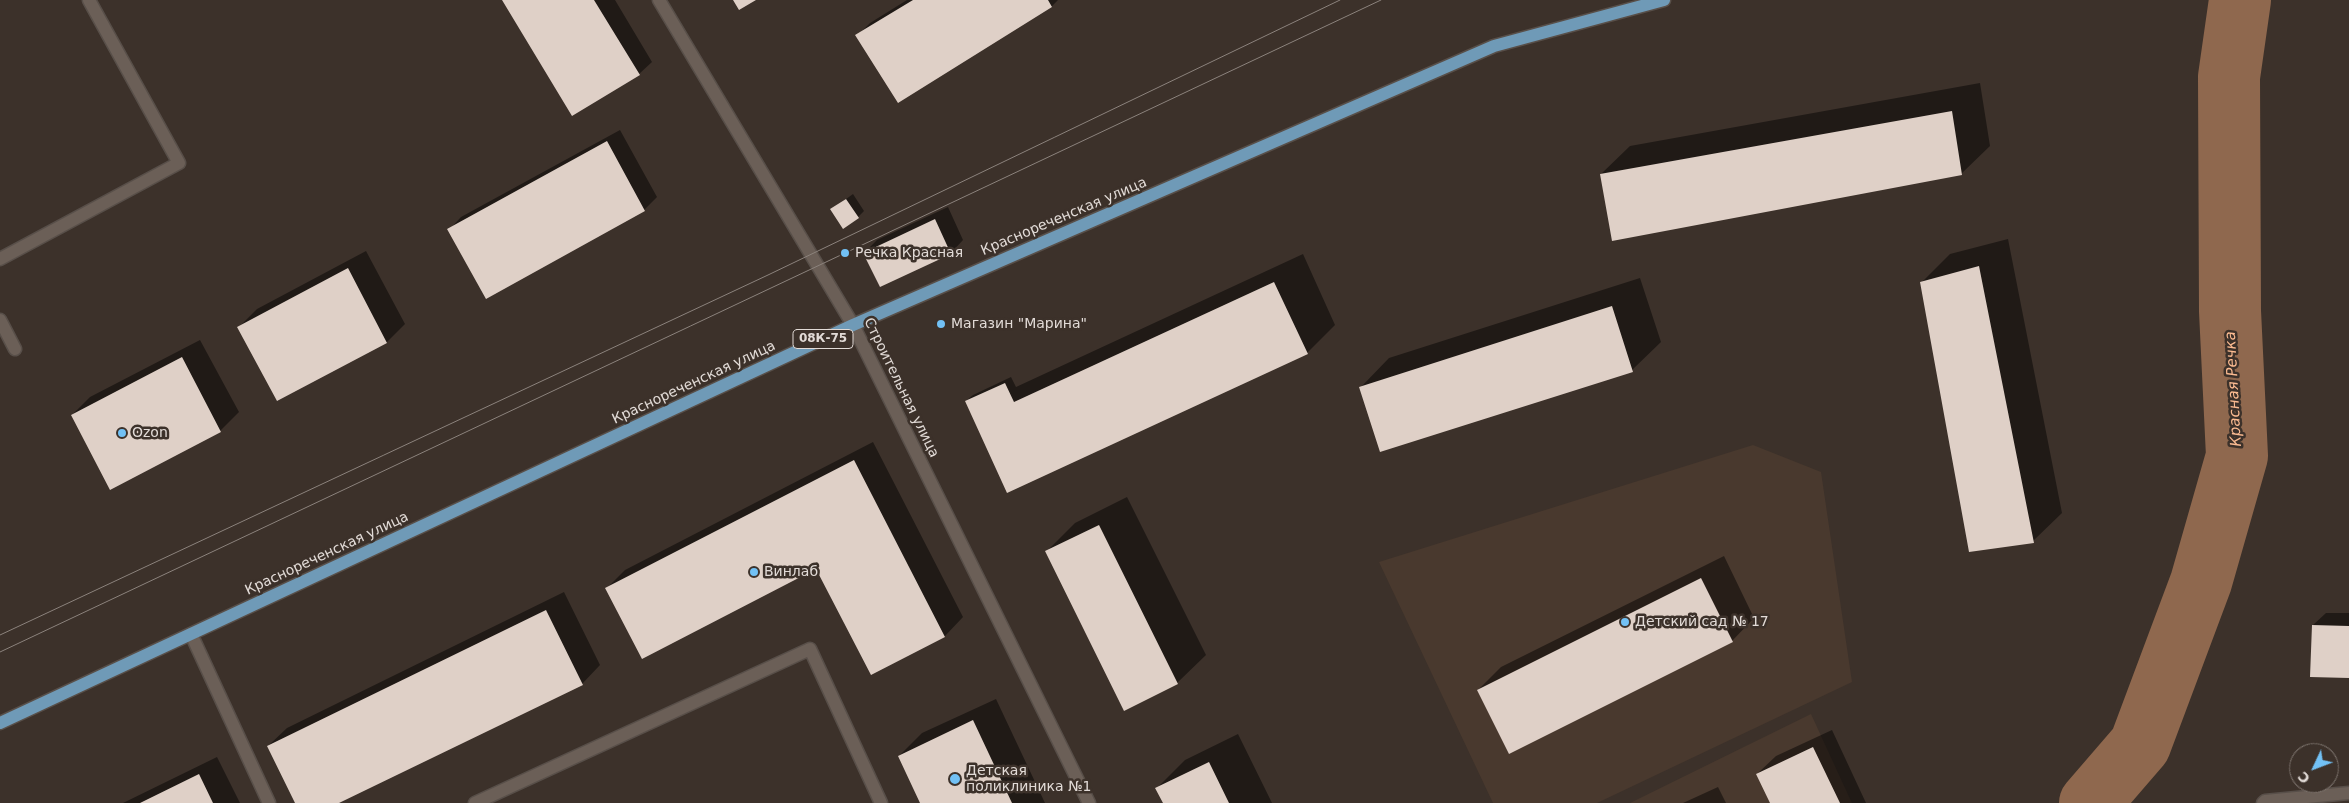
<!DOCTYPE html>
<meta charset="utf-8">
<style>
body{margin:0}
#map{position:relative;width:2349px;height:803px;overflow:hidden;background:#3c312a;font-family:"DejaVu Sans",sans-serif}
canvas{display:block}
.north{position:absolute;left:2289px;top:743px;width:50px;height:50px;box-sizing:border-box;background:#3c312a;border:1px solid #7e756f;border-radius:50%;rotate:227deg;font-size:14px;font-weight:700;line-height:20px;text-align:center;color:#e2dbd7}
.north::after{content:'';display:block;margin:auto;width:18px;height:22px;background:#72c1f5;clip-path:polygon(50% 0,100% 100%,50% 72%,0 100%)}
</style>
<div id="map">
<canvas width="2349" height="803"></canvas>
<div class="north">С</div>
</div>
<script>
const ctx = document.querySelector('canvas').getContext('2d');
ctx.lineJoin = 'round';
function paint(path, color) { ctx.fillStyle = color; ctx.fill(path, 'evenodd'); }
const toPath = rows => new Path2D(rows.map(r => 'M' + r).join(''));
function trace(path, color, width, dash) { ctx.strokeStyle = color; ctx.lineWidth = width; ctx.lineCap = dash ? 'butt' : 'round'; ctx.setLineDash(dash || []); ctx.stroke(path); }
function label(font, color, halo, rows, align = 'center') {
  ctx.font = font + ' "DejaVu Sans",sans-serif'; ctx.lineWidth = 5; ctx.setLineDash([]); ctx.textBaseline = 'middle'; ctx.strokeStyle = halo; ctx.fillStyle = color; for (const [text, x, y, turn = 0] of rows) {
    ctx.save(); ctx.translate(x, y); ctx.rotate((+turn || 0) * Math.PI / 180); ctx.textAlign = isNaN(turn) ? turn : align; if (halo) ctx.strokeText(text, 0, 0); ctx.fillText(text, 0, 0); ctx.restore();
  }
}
paint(toPath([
 [1753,445,1821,472,1852,682,1597,803,1493,803,1379,562],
 [1811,714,1852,803,1630,803]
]), '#49392e');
paint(toPath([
 [503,0,615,0,652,62,639,74],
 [907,0,1058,0,1052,6,898,101,857,36,870,23],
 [1980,83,1990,146,1961,174,1601,174,1630,146],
 [620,130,657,197,644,210,449,230,461,217],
 [853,194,864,211,858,217,831,210],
 [948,207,963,240,951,253,880,286,864,253,877,240],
 [2008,239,2062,513,2033,541,1922,282,1950,254],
 [366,251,405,324,387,342,277,400,239,327,257,309],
 [1303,254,1335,325,1307,353,1008,491,966,401,973,395,1011,377,1016,387],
 [1640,278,1661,342,1632,370,1361,387,1389,358],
 [200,340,239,412,220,431,111,488,72,415,90,397],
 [873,442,963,617,945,636,871,673,816,568,607,588,625,570],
 [1127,497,1206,655,1177,683,1047,551,1075,523],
 [1724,556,1754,618,1732,641,1478,690,1501,667],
 [564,592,600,665,582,684,336,803,297,803,268,746,287,728],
 [2326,613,2349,613,2349,677,2313,625],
 [996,699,1045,803,921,803,899,756,922,733],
 [1832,730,1866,803,1771,803,1757,774,1776,756],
 [1238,734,1272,803,1164,803,1157,788,1185,760],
 [217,757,240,803,123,803],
 [1718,787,1726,803,1683,803]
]), '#0007');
trace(toPath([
 [2090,803,2140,745,2201,582,2237,456,2230,311,2229,77,2240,0]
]), '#8f684e', 62);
paint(toPath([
 [502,0,594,0,640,75,572,116],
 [733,0,756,0,739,10],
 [913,0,1048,0,1052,7,898,103,855,35],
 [1952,111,1962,175,1612,241,1600,174],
 [607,141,645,211,486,299,447,229],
 [846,199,859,218,843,229,830,209],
 [935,219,951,254,880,287,863,253],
 [1979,266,2034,543,1969,552,1920,282],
 [348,268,387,343,277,401,237,327],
 [1274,282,1308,354,1007,493,965,401,1005,383,1014,402],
 [1612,306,1633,372,1380,452,1359,387],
 [182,357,221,432,110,490,71,415],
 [854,460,945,637,871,675,816,569,642,659,605,588],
 [1099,525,1178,684,1124,711,1045,551],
 [1701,578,1733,642,1509,754,1477,690],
 [546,610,583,685,339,803,295,803,267,746],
 [2312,625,2349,626,2349,678,2310,677],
 [973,720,1012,803,920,803,898,756],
 [1813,747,1840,803,1770,803,1756,774],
 [1209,762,1229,803,1163,803,1155,788],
 [199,774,213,803,140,803]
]), '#dfd0c7');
const service = toPath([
 [0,259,179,163,89,0],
 [0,320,15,349],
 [191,634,269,803],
 [475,803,810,649,881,803]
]);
const minor = toPath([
 [2263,803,2265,801,2349,793]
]);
const tertiary = toPath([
 [659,0,853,325,1089,803]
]);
const primary = toPath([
 [0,723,853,325,1494,46,1664,0]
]);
trace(service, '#584f49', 15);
trace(minor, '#584f49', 15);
trace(tertiary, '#584f49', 15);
trace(primary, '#584f49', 15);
trace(service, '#6b5f57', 12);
trace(minor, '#6b5f57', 12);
trace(tertiary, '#6b5f57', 12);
trace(primary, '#6f9ab7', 12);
trace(toPath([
 [0,635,768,275,1340,0],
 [0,652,1381,0]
]), '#8c837d', 1);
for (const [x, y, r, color] of [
 [845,253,5,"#72c1f5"],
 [941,324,5,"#72c1f5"],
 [122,433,5,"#72c1f5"],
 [754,572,5,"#72c1f5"],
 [1625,622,5,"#72c1f5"],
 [955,779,6,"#72c1f5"]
]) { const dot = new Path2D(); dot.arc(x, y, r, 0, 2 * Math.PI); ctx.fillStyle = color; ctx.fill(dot); trace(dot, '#3c312a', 2); }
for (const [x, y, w] of [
 [823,339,60]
]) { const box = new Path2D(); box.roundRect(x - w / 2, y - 9.5, w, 19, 4); ctx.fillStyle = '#3c312a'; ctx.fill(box); trace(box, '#e2dbd7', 1); }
label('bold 12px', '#e2dbd7', null, [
 ["08К-75",823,339]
]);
label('14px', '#e2dbd7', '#3c312a', [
 ["Краснореченская улица",1064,217,-23],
 ["Краснореченская улица",694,383,-25],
 ["Строительная улица",901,388,64],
 ["Краснореченская улица",327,554,-25]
]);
label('14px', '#e2dbd7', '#3c312a', [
 ["Речка Красная",855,253],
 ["Магазин \"Марина\"",951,324],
 ["Ozon",132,433],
 ["Винлаб",764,572],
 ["Детский сад № 17",1635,622],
 ["Детская",966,771],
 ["поликлиника №1",966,787]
], 'left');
label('italic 15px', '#fbbb91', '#3c312a', [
 ["Красная Речка",2234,389,-93]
]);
</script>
